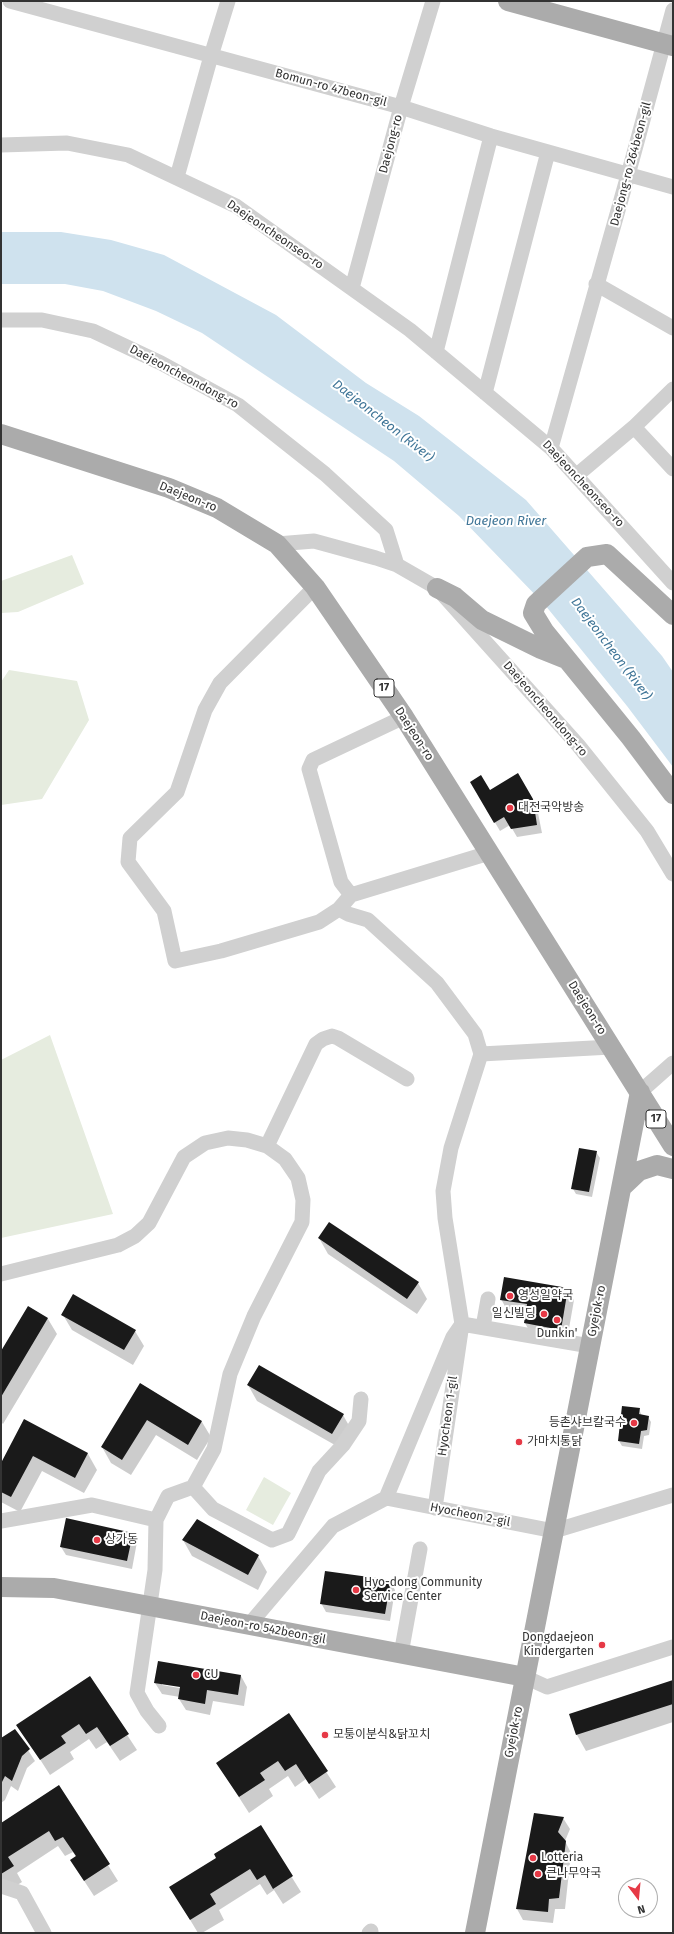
<!DOCTYPE html>
<meta charset="utf-8">
<style>
body{margin:0}
#map{position:relative;width:674px;height:1934px;overflow:hidden;background:#fff;font-family:"Fira Sans",sans-serif}
canvas{display:block}
.frame{position:absolute;inset:0;border:2px solid #333;pointer-events:none}
.north{position:absolute;left:618px;top:1878px;width:40px;height:40px;box-sizing:border-box;background:#fff;border:1px solid #adadad;border-radius:50%;rotate:164deg;font-size:11px;font-weight:700;line-height:16px;text-align:center;color:#333}
.north::after{content:'';display:block;margin:auto;width:14px;height:18px;background:#e63946;clip-path:polygon(50% 0,100% 100%,50% 72%,0 100%)}
</style>
<div id="map">
<canvas width="674" height="1934"></canvas>
<div class="frame"></div>
<div class="north">N</div>
</div>
<script>
const ctx = document.querySelector('canvas').getContext('2d');
ctx.lineJoin = 'round';
function paint(path, color) { ctx.fillStyle = color; ctx.fill(path, 'evenodd'); }
const toPath = rows => new Path2D(rows.map(r => 'M' + r).join(''));
function trace(path, color, width, dash) { ctx.strokeStyle = color; ctx.lineWidth = width; ctx.lineCap = dash ? 'butt' : 'round'; ctx.setLineDash(dash || []); ctx.stroke(path); }
function label(font, color, halo, rows, align = 'center') {
  ctx.font = font + ' "Fira Sans","Noto Sans KR",sans-serif'; ctx.lineWidth = 4; ctx.setLineDash([]); ctx.textBaseline = 'middle'; ctx.strokeStyle = halo; ctx.fillStyle = color; for (const [text, x, y, turn = 0] of rows) {
    ctx.save(); ctx.translate(x, y); ctx.rotate((+turn || 0) * Math.PI / 180); ctx.textAlign = isNaN(turn) ? turn : align; if (halo) ctx.strokeText(text, 0, 0); ctx.fillText(text, 0, 0); ctx.restore();
  }
}
paint(toPath([
 [72,555,84,584,18,612,1,613,1,581],
 [9,670,77,681,89,720,42,799,1,805,1,682],
 [50,1035,113,1214,1,1238,1,1060],
 [264,1477,291,1493,273,1525,246,1510]
]), '#e6ecdf');
paint(toPath([
 [1,232,61,232,111,240,164,255,276,315,366,383,419,416,526,500,662,656,673,672,673,767,627,706,545,605,459,516,394,461,202,333,156,311,103,291,65,284,1,284]
]), '#cfe2ee');
paint(toPath([
 [518,775,537,808,542,833,517,837,510,825,500,831,471,782,490,791],
 [596,1152,600,1158,592,1197,576,1194,573,1189],
 [319,1238,418,1283,427,1299,417,1314,328,1254],
 [567,1289,574,1300,567,1340,531,1334,525,1323,526,1314,507,1310,501,1299],
 [29,1307,48,1319,57,1334,3,1424,1,1422,1,1353],
 [63,1315,135,1331,144,1346,133,1365,72,1330],
 [141,1384,202,1422,211,1437,197,1460,156,1435,131,1475,111,1463,102,1447],
 [248,1385,343,1415,352,1431,342,1449,257,1401],
 [639,1409,642,1416,648,1417,651,1422,649,1435,644,1436,642,1449,622,1446,619,1441],
 [25,1421,88,1454,97,1470,84,1493,42,1471,20,1512,1,1502,1,1465],
 [133,1534,137,1542,132,1569,66,1555,61,1547],
 [183,1540,258,1556,267,1572,258,1590,192,1556],
 [390,1581,395,1590,390,1621,326,1612,321,1603],
 [241,1676,247,1687,244,1706,213,1701,210,1715,186,1710,179,1699,180,1697,162,1694,155,1683],
 [162,1683,185,1687,185,1689,162,1685],
 [89,1677,137,1750,120,1761,107,1742,96,1749,89,1739,70,1752,74,1759,50,1775,18,1725],
 [673,1681,673,1722,586,1751,577,1735,570,1715],
 [289,1715,336,1787,319,1799,306,1779,295,1787,288,1776,269,1789,273,1796,249,1813,217,1763],
 [15,1730,35,1761,27,1768,18,1791,11,1786,5,1800,1,1803,1,1739],
 [59,1787,118,1881,94,1896,81,1876,76,1857,73,1852,65,1856,58,1846,17,1873,22,1882,5,1893,1,1886,1,1824],
 [535,1814,563,1818,570,1829,565,1841,571,1853,565,1909,555,1909,553,1923,523,1920,517,1909],
 [260,1826,301,1892,283,1904,274,1890,267,1895,260,1884,219,1910,224,1920,202,1933,198,1933,180,1903,218,1858]
]), '#0003');
paint(toPath([
 [518,773,533,799,537,825,511,829,504,817,494,823,470,782,481,775,490,790],
 [579,1148,597,1151,589,1192,571,1189],
 [329,1222,419,1282,407,1299,318,1238],
 [504,1277,568,1288,561,1330,524,1323,527,1304,500,1300],
 [73,1294,136,1330,124,1350,61,1315],
 [28,1306,48,1318,1,1397,1,1351],
 [259,1365,344,1414,332,1434,247,1385],
 [140,1383,202,1421,188,1445,147,1420,122,1460,101,1447],
 [622,1406,640,1408,639,1414,649,1416,647,1430,641,1431,639,1444,618,1441],
 [24,1419,88,1453,75,1478,33,1456,11,1497,1,1492,1,1463],
 [66,1518,133,1533,127,1561,60,1547],
 [197,1519,259,1555,248,1575,182,1540],
 [325,1571,391,1580,385,1614,320,1604],
 [158,1661,241,1675,238,1695,207,1690,205,1704,178,1699,180,1687,154,1683],
 [90,1676,129,1734,110,1746,97,1727,86,1734,79,1724,61,1736,66,1743,40,1760,16,1725],
 [673,1680,673,1704,576,1735,569,1714],
 [289,1713,328,1771,309,1784,296,1764,285,1771,278,1761,260,1773,265,1780,239,1797,216,1763],
 [15,1729,30,1749,22,1756,12,1781,5,1776,1,1784,1,1738],
 [59,1785,110,1864,84,1881,70,1860,76,1856,63,1837,55,1841,49,1831,8,1857,14,1866,1,1874,1,1823],
 [534,1813,564,1817,558,1832,566,1841,559,1898,549,1899,548,1912,516,1909],
 [261,1825,293,1876,273,1889,265,1875,257,1880,250,1869,210,1894,216,1904,190,1920,169,1887,216,1858,214,1854]
]), '#1a1a1a');
trace(toPath([
 [10,1,401,107,491,136,673,187],
 [1,145,67,143,128,155,236,206,410,330,551,448,673,583],
 [177,177,211,56,228,1],
 [596,284,673,328],
 [352,288,401,107,433,1],
 [1,320,42,320,93,331,161,363,238,405,325,474,386,530,397,565],
 [436,352,491,136],
 [485,393,548,152],
 [634,427,673,469],
 [551,448,628,175,673,10],
 [577,475,634,427,673,389],
 [277,544,314,541,376,558,397,565,437,588,578,745,647,831,673,874],
 [315,587,220,683,205,710,177,792,130,838,128,862,164,911,175,961,221,951,319,922,339,909,351,895,489,853],
 [351,895,341,882,309,769,313,760,404,717],
 [481,1054,611,1047],
 [640,1092,673,1063],
 [267,1146,316,1044,323,1039,332,1036,338,1038,407,1079],
 [1,1274,118,1245,135,1236,149,1223,184,1157,205,1143,228,1138,247,1140,267,1146,285,1159,298,1178,303,1200,302,1222,254,1316,230,1374,214,1449,193,1487,168,1496,156,1520,155,1570,137,1693,147,1711,159,1726],
 [483,1327,488,1299],
 [193,1487,213,1509,272,1540,288,1534,319,1471,343,1445,359,1421,361,1399],
 [386,1498,554,1531,673,1495],
 [435,1508,462,1324,590,1346],
 [1,1521,92,1505,156,1520],
 [248,1626,333,1526,386,1498,453,1337,462,1324,445,1218,443,1191,451,1148,481,1054,475,1034,437,983,368,920,348,914,339,909],
 [401,1654,420,1549],
 [525,1677,547,1687,673,1647],
 [1,1886,22,1893,44,1933],
 [369,1933,371,1931]
]), '#d0d0d0', 15);
trace(toPath([
 [508,1,673,46],
 [1,434,169,488,217,508,277,544,315,587,404,717,673,1146],
 [437,588,455,597,482,620,541,649,566,659],
 [673,615,607,554,587,557,536,604,533,613,544,631,631,738,673,794],
 [621,1188,639,1171,657,1165,673,1169],
 [1,1587,54,1588,525,1677],
 [475,1933,640,1092]
]), '#ababab', 20);
for (const [x, y, r, color] of [
 [510,808,4,"#e63946"],
 [510,1296,4,"#e63946"],
 [544,1314,4,"#e63946"],
 [557,1320,4,"#e63946"],
 [634,1423,4,"#e63946"],
 [519,1442,4,"#e63946"],
 [97,1540,4,"#e63946"],
 [356,1590,4,"#e63946"],
 [602,1645,4,"#e63946"],
 [196,1675,4,"#e63946"],
 [325,1735,4,"#e63946"],
 [533,1858,4,"#e63946"],
 [538,1874,4,"#e63946"]
]) { const dot = new Path2D(); dot.arc(x, y, r, 0, 2 * Math.PI); ctx.fillStyle = color; ctx.fill(dot); trace(dot, '#fff', 1.5); }
for (const [x, y, w] of [
 [384,688,20],
 [656,1119,20]
]) { const box = new Path2D(); box.roundRect(x - w / 2, y - 9, w, 18, 3); ctx.fillStyle = '#fff'; ctx.fill(box); trace(box, '#333', 1); }
label('bold 11px', '#333', null, [
 ["17",384,688],
 ["17",656,1119]
]);
label('12px', '#333', '#fff', [
 ["Bomun-ro 47beon-gil",331,88,15],
 ["Daejong-ro",391,144,-75],
 ["Daejong-ro 264beon-gil",631,164,-75],
 ["Daejeoncheonseo-ro",275,235,34],
 ["Daejeoncheondong-ro",184,377,28],
 ["Daejeoncheonseo-ro",583,484,47],
 ["Daejeon-ro",188,497,22],
 ["Daejeoncheondong-ro",545,709,49],
 ["Daejeon-ro",414,734,57],
 ["Daejeon-ro",587,1008,58],
 ["Gyejok-ro",597,1311,-79],
 ["Hyocheon 1-gil",448,1416,-82],
 ["Hyocheon 2-gil",470,1515,11],
 ["Daejeon-ro 542beon-gil",263,1628,11],
 ["Gyejok-ro",514,1732,-79]
]);
label('12px', '#333', '#fff', [
 ["대전국악방송",518,808],
 ["영성일약국",518,1296],
 ["일신빌딩",536,1314,"right"],
 ["Dunkin'",557,1334,"center"],
 ["등촌샤브칼국수",626,1423,"right"],
 ["가마치통닭",527,1442],
 ["상가동",105,1540],
 ["Hyo-dong Community",364,1583],
 ["Service Center",364,1597],
 ["Dongdaejeon",594,1638,"right"],
 ["Kindergarten",594,1652,"right"],
 ["CU",204,1675],
 ["모퉁이분식&닭꼬치",333,1735],
 ["Lotteria",541,1858],
 ["큰나무약국",546,1874]
], 'left');
label('italic 13px', '#3f7597', '#fff', [
 ["Daejeoncheon (River)",383,421,38],
 ["Daejeon River",506,521],
 ["Daejeoncheon (River)",611,649,53]
]);
</script>
